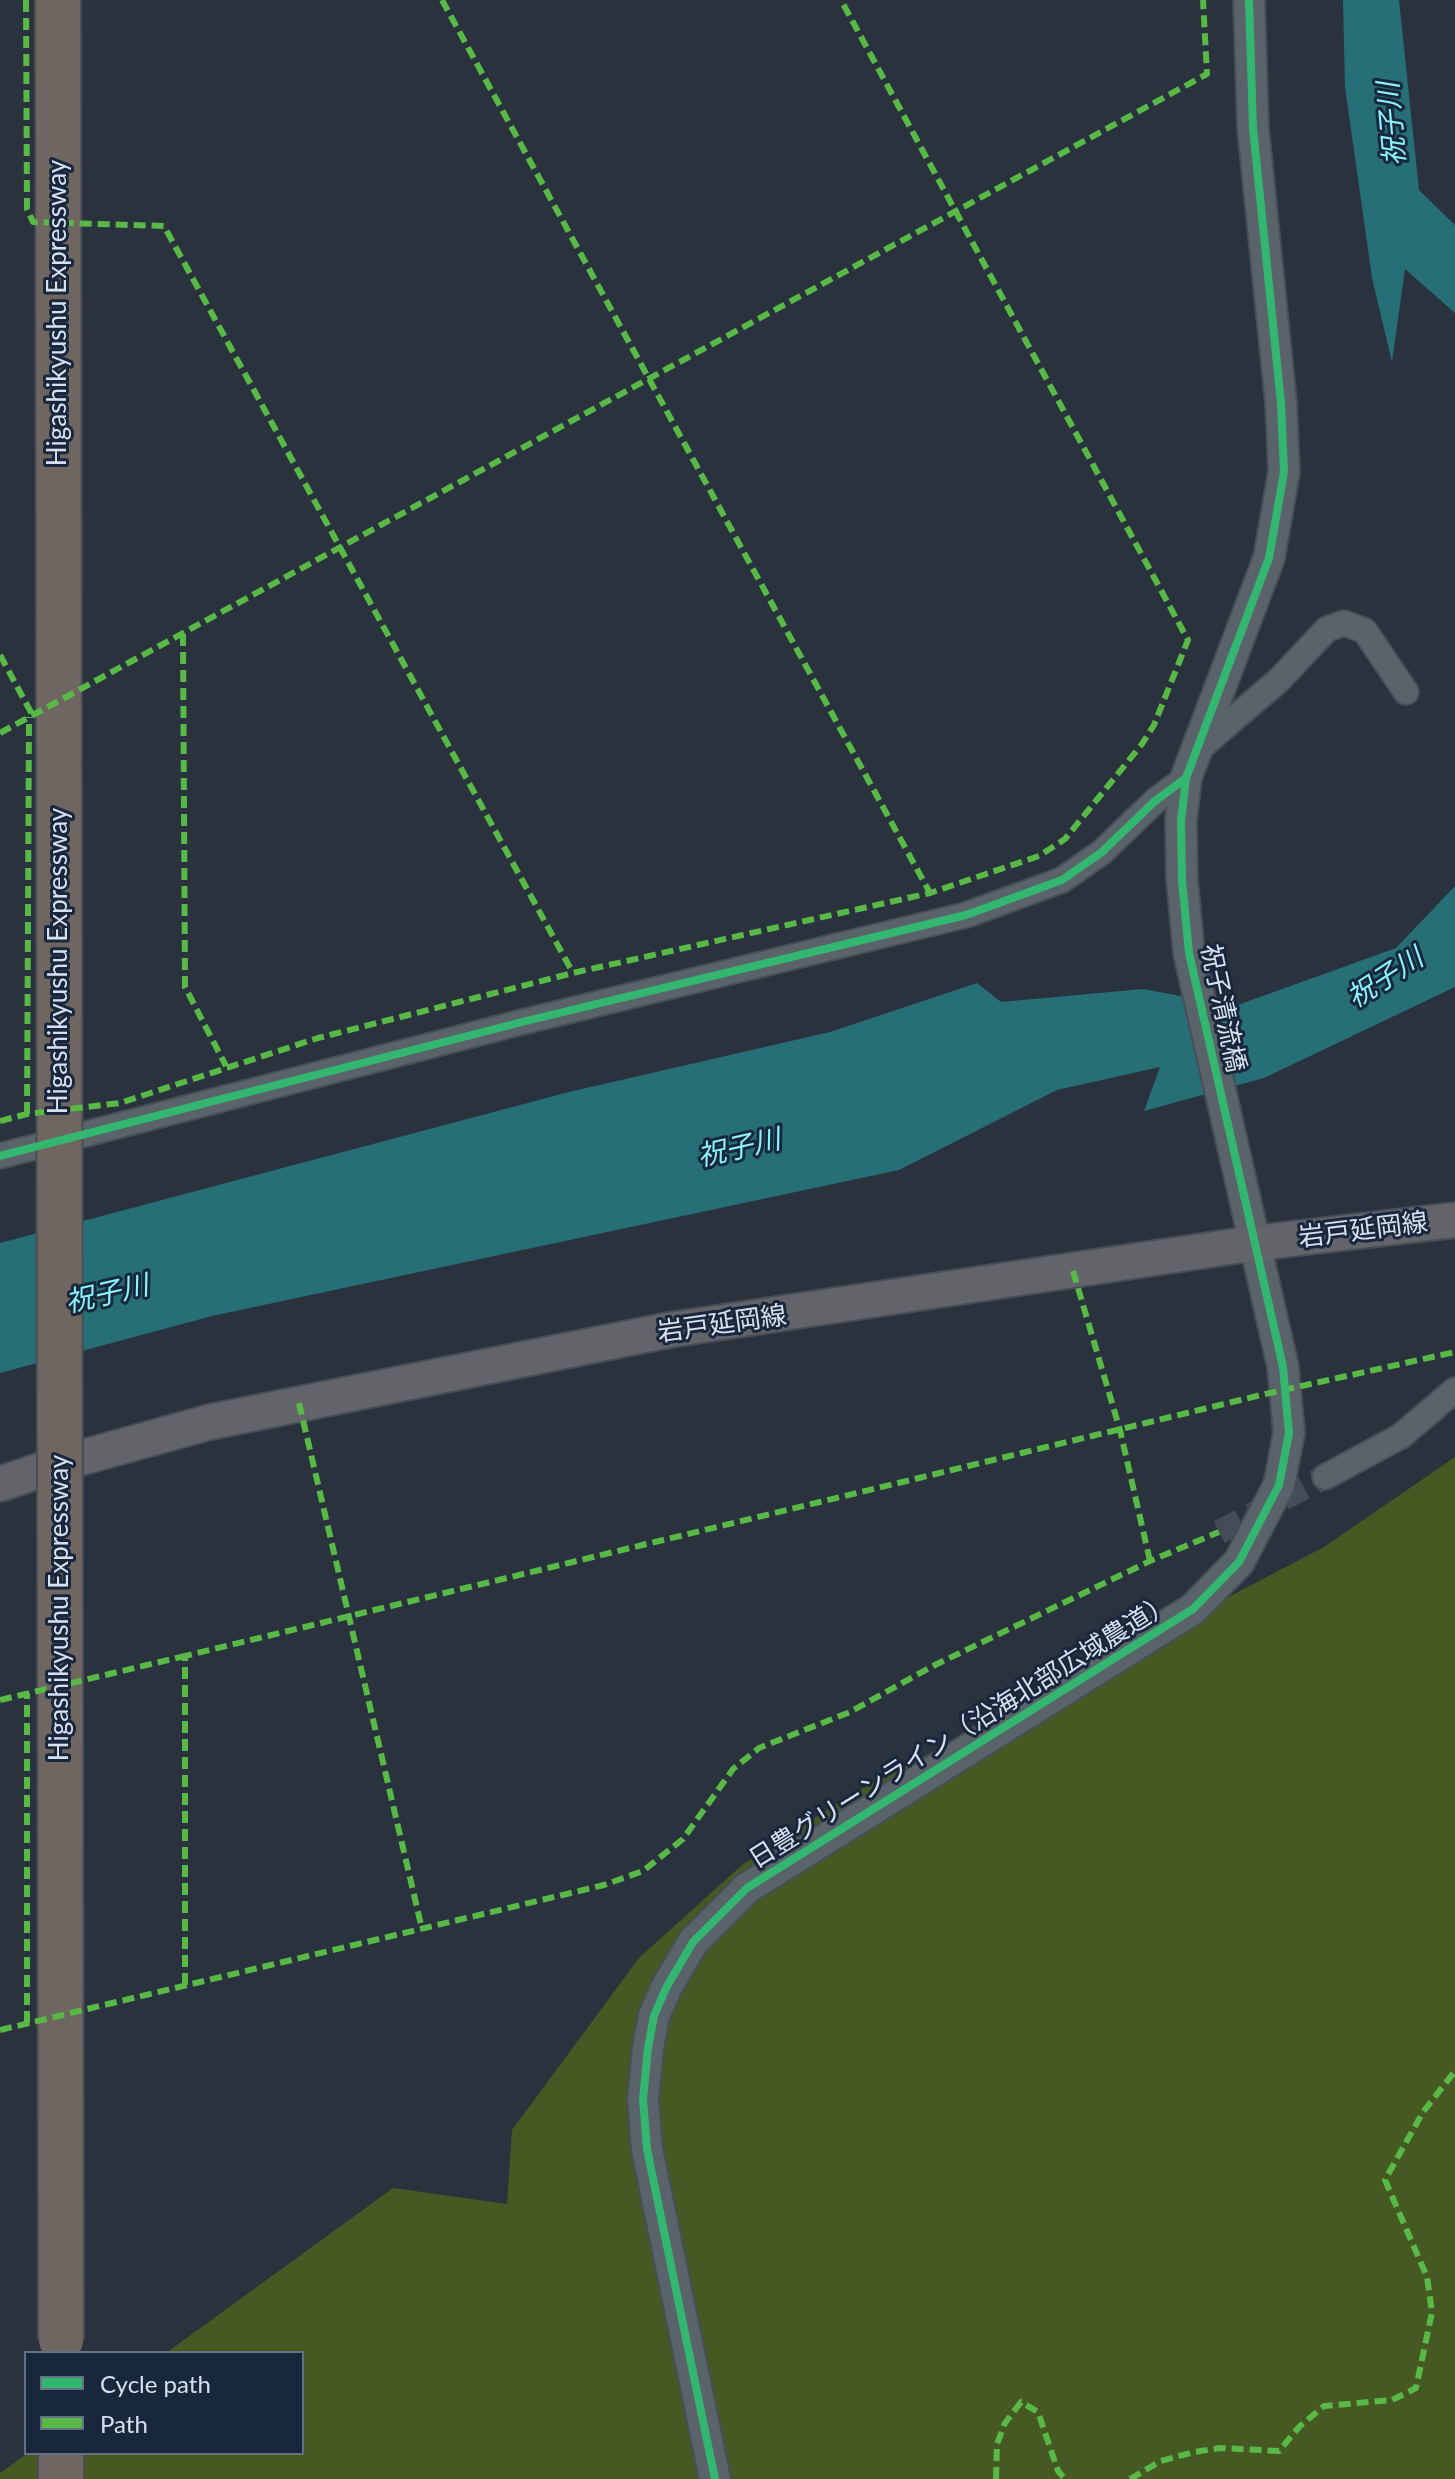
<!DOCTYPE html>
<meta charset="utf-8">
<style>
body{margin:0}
#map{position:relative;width:1455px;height:2479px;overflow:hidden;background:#2a323e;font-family:Lato,sans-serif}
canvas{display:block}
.legend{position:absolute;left:24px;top:2351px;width:280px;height:104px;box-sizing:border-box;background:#19273c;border:2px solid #657183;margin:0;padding:10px 14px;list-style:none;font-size:24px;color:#d6e0ee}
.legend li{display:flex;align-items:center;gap:16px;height:40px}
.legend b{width:40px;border:2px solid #657183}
</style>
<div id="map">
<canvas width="1455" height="2479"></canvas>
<ul class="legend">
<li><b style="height:10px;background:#33b770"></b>Cycle path</li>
<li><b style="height:10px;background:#58b947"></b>Path</li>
</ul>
</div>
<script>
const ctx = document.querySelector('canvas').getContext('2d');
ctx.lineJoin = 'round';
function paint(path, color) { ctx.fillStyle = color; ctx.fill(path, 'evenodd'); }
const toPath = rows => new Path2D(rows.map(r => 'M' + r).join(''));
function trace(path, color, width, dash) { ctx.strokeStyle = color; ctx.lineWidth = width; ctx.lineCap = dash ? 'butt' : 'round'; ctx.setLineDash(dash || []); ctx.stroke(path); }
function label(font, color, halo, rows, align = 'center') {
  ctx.font = font + ' Lato,"Noto Sans JP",sans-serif'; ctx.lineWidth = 6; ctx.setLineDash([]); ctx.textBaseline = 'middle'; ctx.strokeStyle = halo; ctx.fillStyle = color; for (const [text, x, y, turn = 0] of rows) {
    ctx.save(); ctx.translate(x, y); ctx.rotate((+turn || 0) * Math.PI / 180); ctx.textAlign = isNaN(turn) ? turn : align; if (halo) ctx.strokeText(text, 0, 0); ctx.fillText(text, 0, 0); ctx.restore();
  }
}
paint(toPath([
 [1455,1457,1455,2479,0,2479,0,2473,28,2453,302,2453,302,2353,166,2353,393,2188,507,2204,512,2130,639,1958,742,1865,850,1795,1324,1547]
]), '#475922');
paint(toPath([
 [1343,0,1399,0,1419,190,1455,225,1455,313,1405,269,1392,362,1372,278,1345,87],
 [1455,886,1455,987,1264,1078,1144,1111,1160,1067,1057,1090,899,1170,212,1316,0,1373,0,1243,569,1092,830,1032,977,983,1001,1002,1143,989,1235,1006,1396,948]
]), '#266f76');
trace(toPath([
 [1219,1532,1325,1477]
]), '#444c58', 24, [24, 12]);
const minor = toPath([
 [1195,752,1279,680,1327,629,1344,623,1365,631,1406,692],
 [0,1156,526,1021,966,915,1062,880,1102,852,1155,801,1186,778],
 [1325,1477,1401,1436,1455,1390]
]);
const tertiary = toPath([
 [715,2479,647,2149,643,2099,648,2048,654,2016,666,1988,693,1942,747,1888,1193,1609,1239,1562,1279,1485,1289,1433,1283,1367,1189,953,1182,880,1181,821,1186,778,1269,558,1284,472,1281,403,1253,128,1249,0]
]);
const secondary = toPath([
 [0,1484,62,1463,210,1422,669,1330,1256,1243,1455,1220]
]);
const motorway = toPath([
 [61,2453,61,2479]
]);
trace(minor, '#474e58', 28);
trace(tertiary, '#474e58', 34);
trace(secondary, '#474e58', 38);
trace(motorway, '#474e58', 48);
trace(minor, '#5a626a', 24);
trace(tertiary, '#5a626a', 30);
trace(secondary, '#63646a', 34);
trace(motorway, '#6f6561', 44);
const motorwayBridge = toPath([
 [58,0,61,2340]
]);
trace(motorwayBridge, '#474e58', 48, []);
trace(motorwayBridge, '#6f6561', 44);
trace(toPath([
 [26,0,27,209,33,222,164,226,573,973],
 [442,0,930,893],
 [183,634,185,987,226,1066],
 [0,655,33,716],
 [0,733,1207,74,1203,0],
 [27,1114,29,717],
 [0,1121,27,1114,120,1103,318,1038,573,973,930,893,1039,856,1065,839,1142,744,1154,725,1188,640,841,0],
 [1073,1271,1120,1430,1150,1561],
 [299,1403,422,1929],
 [0,1700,185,1656],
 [185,1985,185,1656,1261,1395,1455,1352],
 [27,2023,27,1693],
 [0,2030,604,1885,643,1871,683,1839,733,1769,759,1748,850,1712,933,1666,1150,1561,1219,1532],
 [996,2479,997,2444,1005,2423,1021,2402,1038,2412,1058,2471,1065,2479],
 [1130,2479,1161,2461,1194,2452,1220,2448,1279,2451,1299,2427,1324,2406,1392,2400,1416,2388,1432,2312,1427,2277,1385,2180,1423,2112,1455,2071]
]), '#58b947', 6, [12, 6]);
trace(toPath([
 [0,1156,526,1021,966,915,1062,880,1102,852,1155,801,1186,778],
 [715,2479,647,2149,643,2099,648,2048,654,2016,666,1988,693,1942,747,1888,1193,1609,1239,1562,1279,1485,1289,1433,1283,1367,1189,953,1182,880,1181,821,1186,778,1269,558,1284,472,1281,403,1253,128,1249,0]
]), '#33b770', 8);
label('26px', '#d6e0ee', '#19273c', [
 ["Higashikyushu Expressway",58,313,-90],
 ["Higashikyushu Expressway",59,961,-90],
 ["祝子清流橋",1223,1008,78],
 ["岩戸延岡線",1363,1230,-7],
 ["岩戸延岡線",722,1324,-8],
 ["Higashikyushu Expressway",60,1608,-90],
 ["日豊グリーンライン（沿海北部広域農道）",961,1731,-32]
]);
label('italic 28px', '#8af4fd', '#19273c', [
 ["祝子川",1392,124,-95],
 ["祝子川",1385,978,-33],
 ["祝子川",739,1148,-13],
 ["祝子川",107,1294,-13]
]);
</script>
